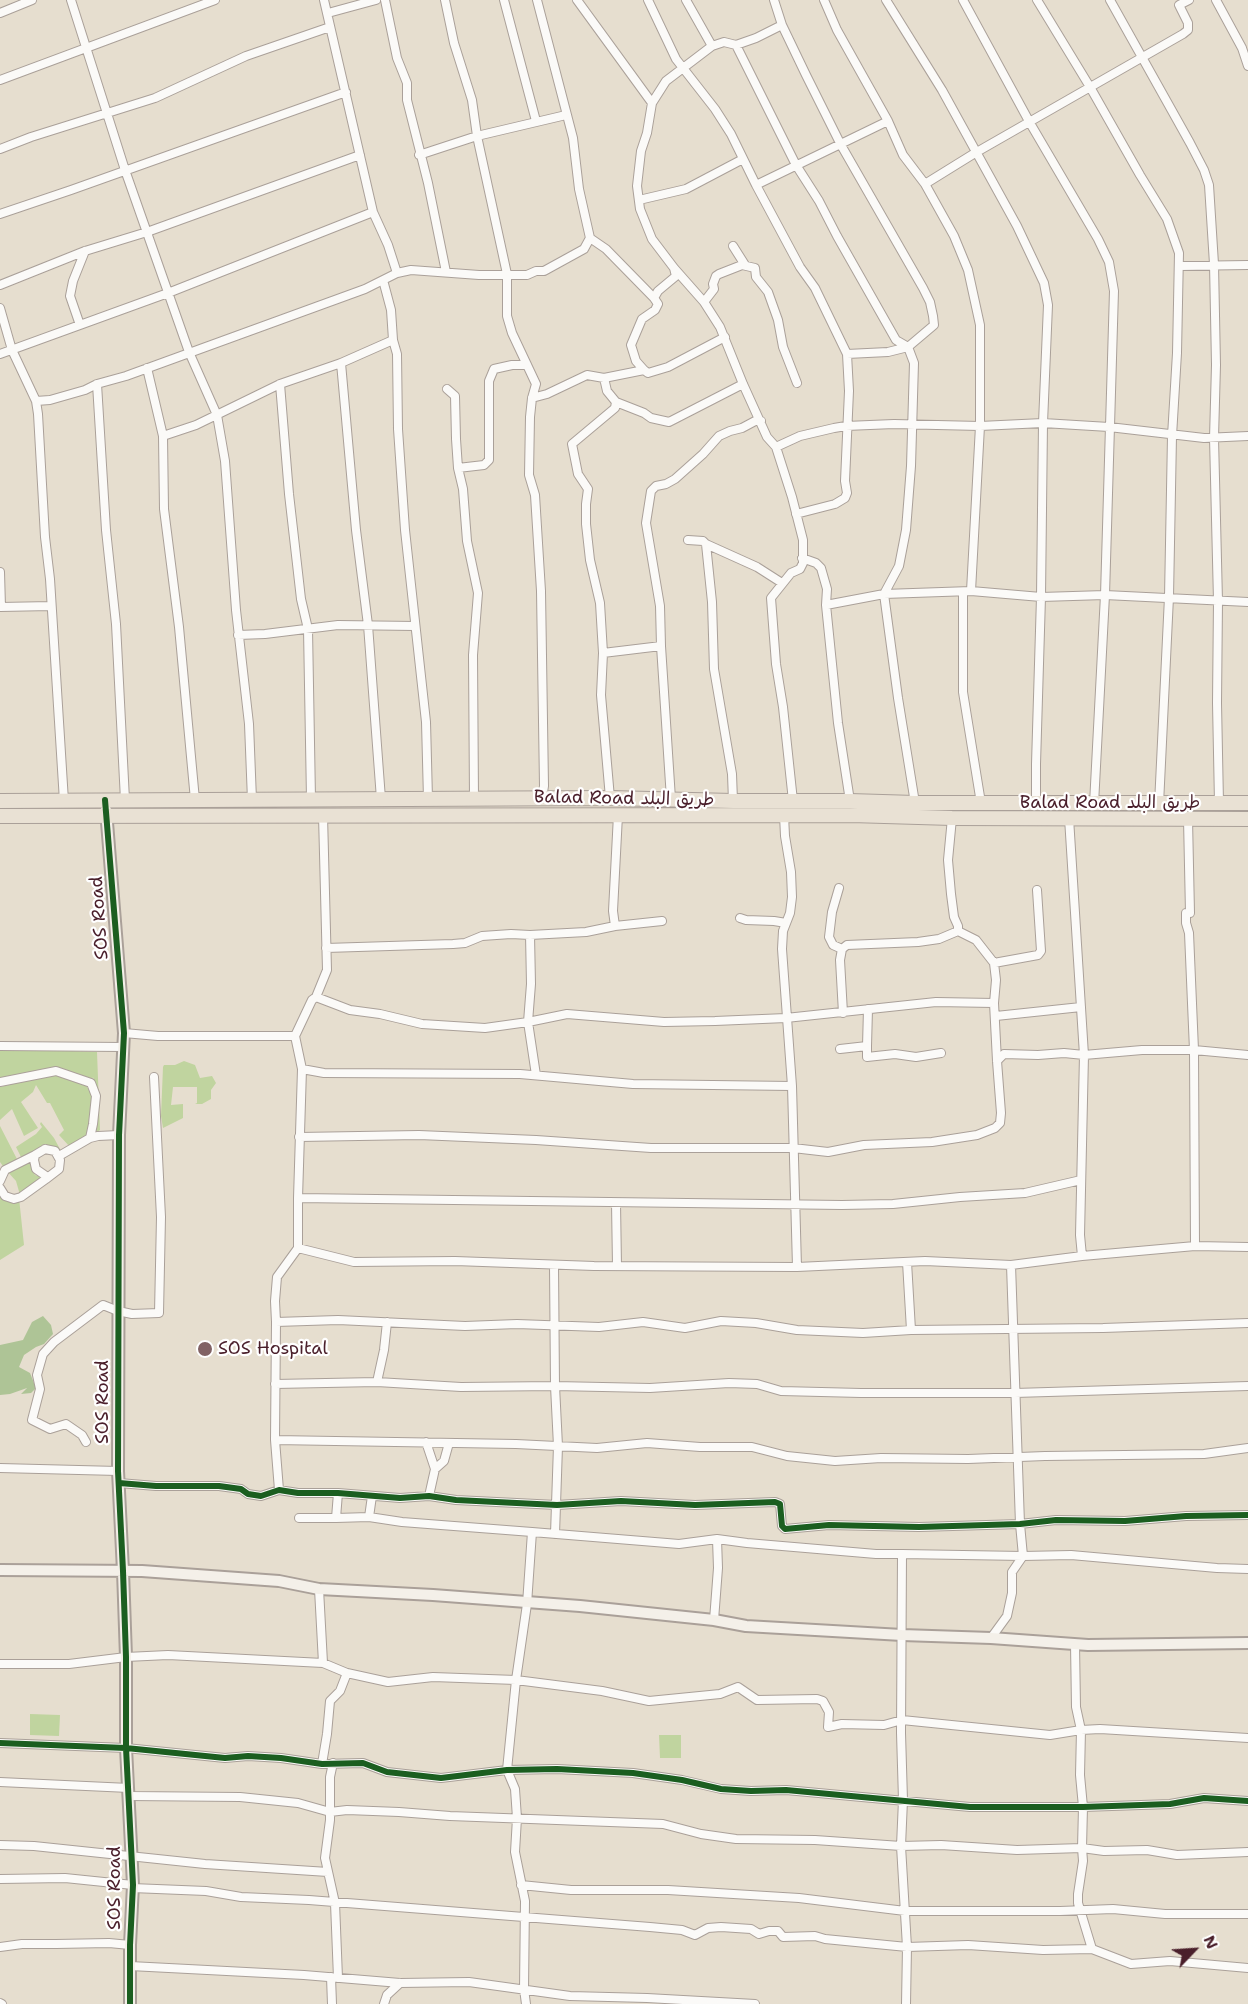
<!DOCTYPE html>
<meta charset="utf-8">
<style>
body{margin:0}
#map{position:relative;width:1248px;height:2004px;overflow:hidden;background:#e6decf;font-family:"Shantell Sans",sans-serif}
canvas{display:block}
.north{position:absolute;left:1164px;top:1920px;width:60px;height:60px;-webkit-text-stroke:4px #fff;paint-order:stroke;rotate:65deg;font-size:16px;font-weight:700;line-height:24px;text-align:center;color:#4a1f2b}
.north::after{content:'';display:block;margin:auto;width:21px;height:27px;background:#4a1f2b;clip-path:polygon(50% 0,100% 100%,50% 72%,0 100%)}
</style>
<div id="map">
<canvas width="1248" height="2004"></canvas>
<div class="north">N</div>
</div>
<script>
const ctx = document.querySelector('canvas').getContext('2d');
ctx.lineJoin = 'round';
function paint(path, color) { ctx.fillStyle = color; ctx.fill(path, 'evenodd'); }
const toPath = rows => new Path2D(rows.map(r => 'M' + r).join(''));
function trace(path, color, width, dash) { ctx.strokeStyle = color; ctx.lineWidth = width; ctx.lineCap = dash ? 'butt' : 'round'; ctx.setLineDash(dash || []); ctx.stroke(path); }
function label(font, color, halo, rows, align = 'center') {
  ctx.font = font + ' "Shantell Sans","Playpen Sans Arabic",sans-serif'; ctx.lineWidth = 4.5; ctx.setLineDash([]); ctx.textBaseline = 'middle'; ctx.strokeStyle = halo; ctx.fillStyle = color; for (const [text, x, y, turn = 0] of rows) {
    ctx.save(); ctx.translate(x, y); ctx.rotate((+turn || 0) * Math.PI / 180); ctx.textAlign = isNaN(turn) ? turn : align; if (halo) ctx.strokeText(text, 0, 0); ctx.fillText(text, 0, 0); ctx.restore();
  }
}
paint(toPath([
 [0,1048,97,1052,100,1130,97,1132,95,1127,98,1092,93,1077,90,1086,86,1085,92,1096,90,1127,88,1128,92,1135,70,1147,59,1135,64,1130,50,1103,47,1103,36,1085,33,1092,21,1102,38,1128,24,1136,12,1109,0,1120,0,1087,12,1084,0,1085],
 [184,1061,195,1065,200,1078,212,1076,216,1083,211,1090,211,1099,202,1104,195,1104,197,1103,197,1087,173,1087,171,1105,183,1104,183,1118,163,1128,161,1116,163,1067,164,1065,175,1065],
 [41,1122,54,1138,61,1151,56,1150,22,1159,16,1147,36,1134,42,1127,40,1124],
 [0,1126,18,1161,5,1169,0,1162],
 [32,1160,32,1169,35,1175,47,1179,20,1195,16,1181,7,1171],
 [0,1195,19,1198,24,1245,0,1260],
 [30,1714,60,1715,59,1736,30,1735],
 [659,1735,681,1735,681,1758,660,1758]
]), '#c0d49f');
paint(toPath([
 [43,1316,51,1325,53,1334,44,1344,36,1347,24,1355,19,1367,30,1373,36,1388,31,1393,21,1394,27,1388,10,1394,0,1395,0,1345,23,1340,32,1322]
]), '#aec496');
const street = toPath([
 [71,0,125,170,189,352,217,415,225,461,236,610,249,724,252,800],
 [385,0,397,58,407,83,407,100,428,183,446,272],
 [445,0,454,43,472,100,477,136,507,274,507,316,512,333,536,384,532,398,530,417,529,475,535,495,541,591,544,786,542,798],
 [504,0,536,121],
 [577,0,652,103],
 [648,0,676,59,715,109,731,134,756,185,800,267,815,288,847,354,849,391,845,481,847,493,845,498,835,504,796,514],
 [686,0,712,46],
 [774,0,782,25,806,75,841,145,923,288,930,302,933,316,934,325,908,347,888,352,847,354],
 [824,0,837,30,888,121,903,155,925,184,954,236,968,270,980,325,980,426,971,591],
 [886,0,942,90,1017,226,1044,283,1048,305,1043,423,1041,597,1036,764,1036,803],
 [963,0,1030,123,1098,239,1109,262,1114,291,1105,595,1094,804],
 [1037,0,1090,87,1140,175,1167,219,1179,253,1177,353,1172,436,1169,597,1159,804],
 [1110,0,1190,143,1204,170,1209,185,1214,264,1216,365,1214,438,1218,601,1217,703,1219,803],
 [1216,0,1242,48,1248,66],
 [0,13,32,0],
 [328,13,376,0],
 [782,25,756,38,736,45,724,42,712,46,666,81,652,103,647,133,641,151,637,186,640,209,652,239,674,268,704,302,720,327,743,384,767,437,776,447,792,497,803,540,803,563,800,569,791,573,771,598,776,664,783,707,793,801],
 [736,45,796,165,819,201,837,236,896,340,908,347,914,363,911,466,906,530,899,566,884,594,971,591,1041,597,1105,595,1248,602],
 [0,80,215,0],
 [0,149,31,137,155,98,246,56,330,27],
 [419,155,477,136,566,115],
 [925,184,975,153,1183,34,1188,30,1188,23,1179,5,1189,0],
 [756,185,888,121],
 [639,200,686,189,743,159],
 [373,212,388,245,397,273],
 [0,214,71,190,346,92],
 [590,238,606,249,654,298],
 [733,246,745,265],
 [1180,266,1248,265],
 [383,280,391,310,393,340,397,354,398,429,405,530,426,722,428,799],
 [0,285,85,251,147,232,360,155],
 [704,302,714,289,713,284,716,276,719,274,742,265,755,268,756,277,768,292,778,320,783,347,797,383],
 [0,308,12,350,36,401,38,414,45,537,50,579,64,801],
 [80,325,70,296,73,281,85,251],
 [0,354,168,293,373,212,324,0],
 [341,363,356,530,368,625,381,799],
 [147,368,163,436,164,509,179,627,195,800],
 [644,370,636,361,631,345,642,319,655,310,658,304,654,298,658,291,676,276,674,268],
 [604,378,607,391,616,402,615,408,572,444,578,474,588,489,586,504,586,524,590,560,600,603,603,653,601,695,610,798],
 [97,384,106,530,116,624,125,800],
 [280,384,289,494,301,599,308,629,311,799],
 [447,389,455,396,456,439,458,468,463,489,467,541,478,593,473,655,474,799],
 [532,398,547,394,587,375,604,378,644,370,648,373,668,367,725,337],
 [36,401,50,400,85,390,97,384,126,376,365,289,397,273,411,270,479,275,527,275,536,271,544,271,584,249,590,238,579,189,573,138,537,0],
 [616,402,644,413,651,418,669,422,743,384],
 [163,436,196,425,280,384,341,363,393,340],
 [776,447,800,436,834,428,846,426,894,424,980,426,1043,423,1109,427,1204,438,1248,436],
 [458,468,484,465,489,460,489,381,494,369,512,365,527,365],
 [688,540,703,541,706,544,757,567,782,583],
 [706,544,712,602,714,669,732,774,733,801],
 [802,558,816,563,821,568,827,589,826,605,838,723,850,801],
 [0,572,1,607],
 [963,593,963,692,981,803],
 [826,605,884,594,898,698,915,803],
 [0,607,51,606],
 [238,635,265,634,338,625,415,626],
 [603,653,661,646],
 [671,799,661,646,660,606,646,523,651,491,656,486,666,484,675,479,703,454,719,436,730,431,742,428,757,420,761,421],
 [1188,819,1190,913,1186,913,1186,923,1189,933,1194,1050,1195,1246],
 [839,888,832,912,829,937,833,945,842,949],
 [740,918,746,920,774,921,786,923],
 [615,926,613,911,618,815],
 [326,948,453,944,465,943,482,936,511,934,530,935,586,932,615,926,662,921],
 [994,963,1038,955,1041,951,1037,890],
 [316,997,350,1010,380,1014,422,1024,485,1028,528,1022,531,984,530,935],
 [843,1013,840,960,842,949,847,945,918,942,939,939,958,931],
 [996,1016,1081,1007],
 [124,1033,158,1036,295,1036],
 [0,1046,123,1047],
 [867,1046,868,1009],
 [840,1049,867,1046,867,1057,895,1054,916,1057,941,1053],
 [997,1061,1004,1054,1038,1055,1064,1053,1084,1055,1142,1050,1194,1050,1248,1055],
 [302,1069,324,1073,520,1074,633,1084,792,1086],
 [536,1075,528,1022,567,1014,664,1022,715,1021,786,1018,936,1002,994,1003],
 [0,1082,56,1071,91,1083,96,1096,93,1124,90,1138],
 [299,1137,419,1135,536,1140,651,1148,793,1148,828,1152,864,1145,932,1142,977,1135,995,1128,1000,1123,1001,1113,997,1061,994,1003,996,980,994,963,976,940,958,931,958,926,954,917,951,894,948,860,952,818],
 [45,1149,55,1151,60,1160,59,1169,46,1179,46,1176,36,1169,34,1160,35,1155,45,1149],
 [59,1156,90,1138,98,1136,119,1135],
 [0,1181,5,1170,35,1155],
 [0,1188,5,1196,14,1199,21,1197,46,1179],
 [298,1198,842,1205,893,1204,960,1197,1025,1193,1081,1180],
 [616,1203,617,1266],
 [298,1248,354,1262,455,1261,594,1266,797,1267,792,1086,782,949,783,931,790,913,792,897,791,872,785,836,784,815],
 [1082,1256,1195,1246,1248,1247],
 [907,1262,911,1330],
 [554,1265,555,1386,650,1388,729,1383,757,1384,781,1391,861,1393,1015,1393,1248,1386],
 [797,1267,925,1261,1011,1265,1082,1256,1080,1235,1084,1055,1069,818],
 [276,1322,338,1320,465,1326,517,1324,599,1327,643,1322,685,1328,721,1321,756,1323,797,1330,863,1333,911,1330,1103,1328,1248,1323],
 [377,1382,384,1350,387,1322],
 [275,1384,377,1382,461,1387,555,1386,558,1446,555,1534],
 [275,1440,516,1444,597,1448,647,1443,700,1447,752,1447,787,1456,835,1461,881,1458,968,1459,1045,1456,1204,1454,1248,1448],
 [86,1442,82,1435,66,1424,50,1429,32,1420,40,1389,37,1375,43,1354,54,1342,103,1305,118,1311,132,1314,159,1313,161,1217,154,1077],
 [426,1442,435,1469],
 [0,1468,118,1471],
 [119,1483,156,1486,219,1486,241,1489,248,1494,261,1496,279,1490,298,1493,338,1493,400,1498,429,1496,456,1500,557,1505,621,1501,695,1505,775,1502,780,1504,782,1526,785,1529,829,1525,919,1527,1020,1524,1056,1520,1125,1521,1186,1516,1248,1515],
 [279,1490,275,1440,276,1322,275,1301,277,1277,298,1248,298,1198,302,1069,295,1036,312,1000,316,997,327,970,323,815],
 [338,1493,336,1518,369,1517,372,1496],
 [429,1496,435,1469,444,1461,449,1443],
 [369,1517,402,1522,532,1532],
 [299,1518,336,1518],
 [319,1589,323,1663,347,1673,340,1691,330,1701,327,1734,322,1764],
 [714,1620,718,1568,717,1539],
 [991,1638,1007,1616,1012,1593,1012,1572,1023,1556,1020,1524,1011,1265],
 [1075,1644,1076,1707,1081,1730,1080,1775,1083,1807,1082,1848,1083,1861,1078,1894,1078,1903,1092,1949],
 [0,1664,69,1664,126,1657,168,1655,323,1663],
 [347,1673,388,1682,433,1677,516,1680,602,1691,649,1701,720,1694,738,1687,757,1700,817,1699,823,1701,829,1712,828,1727,842,1724,884,1725,902,1720,1050,1735,1081,1730,1100,1729,1248,1738],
 [0,1743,126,1748,225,1758,248,1756,281,1758,322,1764,363,1763,387,1772,441,1778,507,1770,557,1769,633,1773,682,1780,721,1789,751,1791,786,1790,970,1807,1083,1807,1170,1804,1204,1798,1248,1801],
 [333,1763,330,1777,330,1820,325,1858,335,1903,338,1978],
 [0,1782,129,1788],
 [129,1796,240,1797,298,1803,330,1812,347,1810,399,1812,450,1816,663,1824,701,1834,736,1839,815,1840,901,1846,941,1845,1017,1850,1082,1848,1104,1851,1147,1850,1177,1855,1248,1852],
 [0,1845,34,1846,205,1864,328,1872],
 [0,1879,65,1878,133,1885],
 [521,1885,571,1890,668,1890,799,1898,905,1911,1060,1911,1113,1909,1165,1914,1248,1914],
 [132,1888,206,1891,241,1897,309,1900,650,1927,682,1930,695,1935,708,1928,721,1927,751,1929,759,1934,769,1931,778,1931,783,1937,815,1936,825,1939,907,1947,968,1945,1043,1950,1092,1949,1131,1964,1170,1961,1248,1968],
 [0,1947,22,1944,56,1944,109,1943,130,1945],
 [130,1966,304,1975,400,1983,469,1982,570,1996,647,1998,755,2004],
 [331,1977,332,2004],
 [0,2003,2,2004],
 [384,2004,387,1995,400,1983],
 [526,2004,524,1989,525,1901,515,1852,517,1818,515,1789,507,1770,516,1680,527,1604,532,1532,679,1544,717,1539,747,1543,876,1554,902,1554],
 [906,2004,907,1947,901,1846,903,1800,901,1733,902,1554,1023,1556,1071,1555,1217,1568,1248,1569]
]);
const secondary = toPath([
 [106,810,124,1033,119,1135,118,1471,123,1571,126,1657,126,1748,133,1885,130,1945,130,2004],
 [0,1570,142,1571,279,1581,319,1589,433,1595,580,1606,714,1620,746,1626,902,1635,991,1638,1088,1645,1248,1643]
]);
const highway = toPath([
 [0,801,610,798,733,801,850,801,915,803,1248,803],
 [0,816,851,815,952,818,1248,819]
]);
trace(street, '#aaa099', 10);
trace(secondary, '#aaa099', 14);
trace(highway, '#aaa099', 16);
trace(street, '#fbfaf8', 8);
trace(secondary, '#f4f0e9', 10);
trace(highway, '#e9e1d4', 14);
trace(toPath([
 [105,800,124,1033,119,1135,118,1471,123,1571,126,1657,126,1748,133,1885,130,1945,130,2004],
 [119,1483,156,1486,219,1486,241,1489,248,1494,261,1496,279,1490,298,1493,338,1493,400,1498,429,1496,456,1500,557,1505,621,1501,695,1505,775,1502,780,1504,782,1526,785,1529,829,1525,919,1527,1020,1524,1056,1520,1125,1521,1186,1516,1248,1515],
 [0,1743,126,1748,225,1758,248,1756,281,1758,322,1764,363,1763,387,1772,441,1778,507,1770,557,1769,633,1773,682,1780,721,1789,751,1791,786,1790,970,1807,1083,1807,1170,1804,1204,1798,1248,1801]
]), '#1b5e20', 6);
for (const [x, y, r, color] of [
 [205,1349,8,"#816264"]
]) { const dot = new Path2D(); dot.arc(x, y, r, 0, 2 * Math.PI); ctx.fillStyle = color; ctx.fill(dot); trace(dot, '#fff', 2); }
label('18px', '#4a1f2b', '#fff', [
 ["Balad Road طريق البلد",624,799,1],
 ["Balad Road طريق البلد",1110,803],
 ["SOS Road",100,918,-94],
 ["SOS Road",103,1402,-90],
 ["SOS Road",115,1888,-90]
]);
label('18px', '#4a1f2b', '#fff', [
 ["SOS Hospital",218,1349]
], 'left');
</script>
